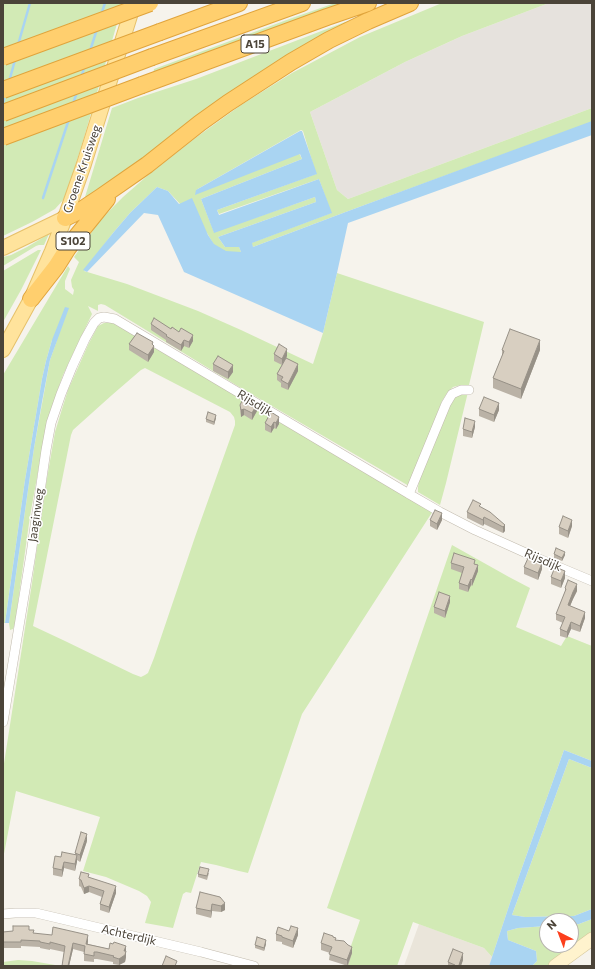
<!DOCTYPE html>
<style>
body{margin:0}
#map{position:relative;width:595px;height:969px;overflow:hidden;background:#f6f3ec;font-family:Commissioner,sans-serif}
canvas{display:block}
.frame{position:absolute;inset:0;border:4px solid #4b4439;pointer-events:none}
.north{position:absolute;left:539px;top:913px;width:40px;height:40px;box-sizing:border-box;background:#fff;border:1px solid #b7b4b0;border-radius:50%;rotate:318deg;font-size:11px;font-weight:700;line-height:16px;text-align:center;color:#4b4439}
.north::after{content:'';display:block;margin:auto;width:14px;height:18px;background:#fc3f1d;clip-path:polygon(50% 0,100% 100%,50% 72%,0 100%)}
</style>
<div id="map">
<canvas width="595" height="969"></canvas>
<div class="frame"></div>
<div class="north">N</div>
</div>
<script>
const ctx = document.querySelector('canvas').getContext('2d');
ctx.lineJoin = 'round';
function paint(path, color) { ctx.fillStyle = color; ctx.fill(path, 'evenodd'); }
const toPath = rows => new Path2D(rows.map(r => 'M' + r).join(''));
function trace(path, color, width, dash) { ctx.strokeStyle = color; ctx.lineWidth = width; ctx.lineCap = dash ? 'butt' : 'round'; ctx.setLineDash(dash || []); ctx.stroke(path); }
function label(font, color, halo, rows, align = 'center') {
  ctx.font = font + ' Commissioner,sans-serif'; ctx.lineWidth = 3; ctx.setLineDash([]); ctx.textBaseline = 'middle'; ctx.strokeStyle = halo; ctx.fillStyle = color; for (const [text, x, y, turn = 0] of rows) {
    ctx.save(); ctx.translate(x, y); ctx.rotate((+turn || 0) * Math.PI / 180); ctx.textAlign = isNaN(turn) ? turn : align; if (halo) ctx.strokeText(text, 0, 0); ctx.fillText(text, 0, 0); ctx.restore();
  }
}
paint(toPath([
 [419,924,484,948,492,957,489,966,404,966]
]), '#eae5da');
paint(toPath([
 [549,3,592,3,592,108,348,199,337,190,310,112,405,62,462,36]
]), '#e6e2dd');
paint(toPath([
 [3,3,123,3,83,141,68,189,64,199,55,209,32,222,3,236],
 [335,3,354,3,153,75,154,69,292,18],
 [442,3,549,3,462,36,405,62,310,112,337,190,348,199,592,108,592,122,351,210,253,247,251,243,331,213,319,179,219,214,217,210,316,174,303,131,301,130,196,190,299,153,302,159,201,199,214,232,315,197,316,202,218,237,225,247,239,247,241,252,225,252,214,245,207,233,168,191,157,187,130,213,113,233,84,271,127,284,198,311,241,330,313,364,323,333,337,273,484,322,469,385,461,385,453,387,447,393,442,401,409,486,236,385,105,305,101,304,98,305,98,311,88,306,92,314,63,375,49,415,46,428,30,516,15,624,13,629,10,630,9,623,34,448,50,360,57,340,52,340,46,361,42,379,25,480,5,623,3,623,3,375,68,266,70,269,65,281,65,289,73,295,74,290,72,287,71,280,79,262,74,257,99,222,111,209,123,197,147,176,194,139,241,105,292,73,360,37],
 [356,19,87,199,85,197,112,108,138,98,196,79,345,22],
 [49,234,44,245,39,245,36,246,3,266,3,257,11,255,27,247],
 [38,250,41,250,21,290,3,322,3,271],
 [113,322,433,511,302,714,248,873,239,871,216,865,201,862,191,893,186,892,183,894,173,928,145,923,151,902,147,896,139,891,106,877,83,871,100,817,16,791,3,859,3,770,32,583,46,484,55,432,62,409,68,390,88,345,98,326,104,323],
 [145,368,230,412,234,417,235,421,235,425,195,537,154,658,148,673,145,675,141,677,133,674,65,641,33,626,71,435,73,430,112,395,141,370],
 [468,392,446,483,440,505,418,492,418,487,419,481,452,397],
 [452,545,509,577,530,588,516,627,561,646,567,636,592,646,592,761,564,750,518,879,492,957,484,948,413,922,397,966,344,966,360,920,327,908],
 [569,759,592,768,592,909,574,916,525,917,512,915],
 [592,919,592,934,562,953,548,966,532,966,537,961,536,951,508,940,507,931,518,928,547,926,547,945,571,945,571,925,579,924],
 [18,960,32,961,61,966,3,966,3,962]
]), '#d2eab5');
paint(toPath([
 [592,121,592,135,348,223,337,273,323,333,184,272,158,215,144,213,87,272,83,270,113,233,130,213,157,187,168,191,179,204,192,198,208,235,214,244,226,251,241,252,239,247,225,247,218,237,316,202,315,197,214,233,201,199,302,159,300,154,195,195,196,190,300,131,302,131,317,174,217,210,219,215,319,179,332,213,252,243,253,247,351,210],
 [65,307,69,308,50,360,42,402,34,448,9,623,5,623,25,480,42,379,46,361,52,340],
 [564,750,592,761,592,768,569,759,512,915,525,917,574,916,592,909,592,919,579,924,571,925,571,921,547,921,547,926,518,928,507,931,508,940,536,951,537,961,532,966,489,966,518,879]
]), '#a9d4f2');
trace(toPath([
 [101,15,105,3],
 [18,45,30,3],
 [90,51,97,29],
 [81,78,85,65],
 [9,82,15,60],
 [3,103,5,94],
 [73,104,77,92],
 [43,198,69,119]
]), '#a9d4f2', 2.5);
const street = toPath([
 [409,494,446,404,452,394,461,390,469,390],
 [3,722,31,554,46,450,51,423,61,394,72,367,85,339,94,323,99,318,104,317,115,319,409,494,440,512,475,530,537,558,592,581],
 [3,914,15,913,36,913,53,917,201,952,254,966]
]);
const secondary = toPath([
 [555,966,592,939]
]);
const primary = toPath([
 [3,248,65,218],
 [3,350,31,299,52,251,65,218,84,164,134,3]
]);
const highway = toPath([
 [160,32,239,3],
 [152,57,302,3],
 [142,85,327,17,368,3],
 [65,218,83,209,101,197,147,165,200,123,228,103,291,62,329,40,368,21,410,3],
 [31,299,56,267,68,248,77,236,107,199]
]);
trace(street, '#c2bbae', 10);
trace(secondary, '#d6c79b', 14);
trace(primary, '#e6c16a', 16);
trace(highway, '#e0a43c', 18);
trace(street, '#fff', 9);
trace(secondary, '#fff3cd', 13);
trace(primary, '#ffe39c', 14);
trace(highway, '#ffcf6e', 16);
const highwayBridge = toPath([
 [3,57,150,3],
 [3,90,160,32],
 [3,113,152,57],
 [3,137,142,85]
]);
trace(highwayBridge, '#e0a43c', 18, []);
trace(highwayBridge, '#ffcf6e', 16);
paint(toPath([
 [151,324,171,329,193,341,189,348,184,346,181,351,166,342,166,340,151,330],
 [129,344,153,345,154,352,148,362,129,350],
 [276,349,287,356,286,358,298,371,288,390,281,387,281,383,277,380,277,374,282,365,274,361,274,354,276,351],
 [502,350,540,350,521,399,493,388,493,378,502,356],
 [213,364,233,372,228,379,213,371],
 [240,405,257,411,252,420,244,415,241,417,240,411],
 [479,409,499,410,494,422,479,416],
 [271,412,279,424,276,429,274,428,271,433,265,430,265,423],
 [216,418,214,425,206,422,206,419],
 [475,427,472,438,463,436,463,429],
 [481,507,505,525,505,531,503,533,484,524,483,526,467,518,467,512],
 [430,520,442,520,437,530,430,526],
 [572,526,568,538,559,534,559,527],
 [554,554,565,555,562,561,554,558],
 [451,563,475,564,478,571,472,586,471,585,468,592,459,589,459,583,462,573,451,569],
 [524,567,542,569,538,580,524,574],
 [551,577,565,578,561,588,551,584],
 [565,588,577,591,573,599,570,606,585,618,580,632,571,629,567,638,560,636,560,629,563,623,556,620,556,614,565,592],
 [450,602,445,618,434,613,434,607],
 [87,841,80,862,77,860,75,871,64,868,62,877,53,875,53,868,61,857,75,855,75,853],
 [209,873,207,880,198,877,198,874],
 [89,877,116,893,109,913,100,910,100,904,102,897,89,892,84,894,81,887,79,886,79,879],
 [220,897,225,910,221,912,212,911,211,918,196,914,196,908],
 [29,930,33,933,88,941,88,944,109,949,113,944,126,946,126,957,125,962,119,965,113,964,113,962,97,959,94,959,94,962,84,961,84,952,73,949,69,966,62,966,64,952,50,949,50,950,40,948,40,947,21,946,21,948,3,948,3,932],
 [289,931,298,935,293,948,282,944,282,942,276,941,276,934],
 [333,937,336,940,352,953,348,966,329,960,330,953,321,950,321,943],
 [266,944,264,951,255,948,255,945],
 [463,960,461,965,463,966,448,966,448,962]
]), '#bab2a6');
paint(toPath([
 [193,335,193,341,189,348,189,342],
 [184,340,184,346,181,351,181,345],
 [540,340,540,350,521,399,521,389],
 [153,342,153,348,154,346,154,352,148,362,148,355],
 [287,349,287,356,282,365,282,359],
 [298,364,298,371,288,390,288,384],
 [233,365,233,372,228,379,228,372],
 [499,403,499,410,494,422,494,415],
 [257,404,257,411,252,420,252,413],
 [244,409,244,415,241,417,241,410],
 [216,415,216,418,214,425,214,422],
 [279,417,279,424,276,429,276,423],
 [475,421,475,427,472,438,472,432],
 [274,422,274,428,271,433,271,427],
 [442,513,442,520,437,530,437,524],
 [484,517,484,524,483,526,483,520],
 [572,520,572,526,568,538,568,531],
 [505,525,505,531,503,533,503,527],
 [565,552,565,555,562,561,562,558],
 [542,563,542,569,538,580,538,573],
 [478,565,478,571,472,586,472,580],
 [565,571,565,578,561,588,561,581],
 [471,579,471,585,468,592,468,586],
 [577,584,577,591,573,599,568,611,568,605,573,592],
 [450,596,450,602,445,618,445,611],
 [585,612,585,618,580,632,580,626],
 [571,622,571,629,567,638,567,632],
 [87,834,87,841,80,862,80,855],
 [77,855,77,862,75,871,75,864],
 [64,862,64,868,62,877,62,870],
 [89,886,89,892,84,894,84,888],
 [116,886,116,893,109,913,109,907],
 [225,903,225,910,221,912,221,906],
 [212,904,212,911,211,918,211,911],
 [298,928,298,935,293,948,293,941],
 [88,935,88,941,86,951,86,944],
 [266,940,266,944,264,951,264,948],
 [73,943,73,949,69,966,68,966],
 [126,946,126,957,125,962,119,965,119,959,124,951],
 [352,947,352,953,347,966,347,960],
 [463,953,463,960,461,966,459,965]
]), '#979187');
const building = toPath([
 [154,318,171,329,172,327,179,332,181,328,193,335,189,342,184,340,181,345,166,336,167,335,151,324,154,318],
 [510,329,540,340,521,389,493,378,504,351,502,350,510,329],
 [137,333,153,342,152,344,154,346,148,355,129,344,137,333],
 [279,344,287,349,282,359,274,354,279,344],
 [218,356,233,365,228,372,213,364,218,356],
 [286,358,298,364,288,384,281,380,283,377,277,374,286,358],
 [244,397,257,404,252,413,244,409,241,410,240,405,244,397],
 [484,397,499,403,494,415,479,409,484,397],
 [208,412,216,415,214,422,206,419,208,412],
 [271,412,279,417,276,423,274,422,271,427,265,423,271,412],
 [465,418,475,421,472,432,463,429,465,418],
 [473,500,481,504,479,506,490,512,505,525,503,527,484,517,483,520,467,512,473,500],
 [435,510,442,513,437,524,430,520,435,510],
 [563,516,572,520,568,531,559,527,563,516],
 [556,548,565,552,562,558,554,554,556,548],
 [454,553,475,560,474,564,478,565,472,580,471,579,468,586,459,583,464,567,451,563,454,553],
 [529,556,542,563,538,573,524,567,529,556],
 [555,567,565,571,561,581,551,577,555,567],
 [568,580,577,584,573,592,568,605,585,612,580,626,571,622,567,632,560,629,565,617,556,614,566,589,565,588,568,580],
 [439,592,450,596,445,611,434,607,439,592],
 [81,832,87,834,80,855,75,853,81,832],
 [62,852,77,855,75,864,64,862,62,870,53,868,55,856,61,857,62,852],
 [200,867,209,869,207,876,198,874,200,867],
 [81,872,89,874,88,877,116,886,109,907,100,904,104,891,89,886,84,888,81,880,79,879,81,872],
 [200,892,220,897,225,903,221,906,212,904,211,911,196,908,200,892],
 [13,926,29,926,29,930,34,930,33,933,52,935,53,927,88,935,86,944,109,949,110,943,113,944,114,942,126,946,124,951,126,951,125,955,119,959,113,957,114,956,97,952,94,952,94,956,84,954,85,946,73,943,68,966,62,966,65,946,50,942,50,944,40,942,40,941,21,940,21,942,3,942,3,932,13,931,13,926],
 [291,926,298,928,293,941,282,937,282,936,276,934,278,927,289,931,291,926],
 [324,933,333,936,333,937,336,938,335,940,344,941,348,945,352,947,347,960,329,954,332,947,321,943,324,933],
 [257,937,266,940,264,948,255,945,257,937],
 [453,949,463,953,459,965,463,966,454,966,455,965,448,962,453,949],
 [166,956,177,961,175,966,162,966,166,956]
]);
paint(building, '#d8cfc1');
trace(building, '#979187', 1);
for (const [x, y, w] of [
 [255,44,28],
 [73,241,34]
]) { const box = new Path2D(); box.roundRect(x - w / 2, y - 9, w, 18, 3); ctx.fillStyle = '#fff'; ctx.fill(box); trace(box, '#4b4439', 1); }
label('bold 11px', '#4b4439', null, [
 ["A15",255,44],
 ["S102",73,241]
]);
label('12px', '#4b4439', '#fff', [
 ["Groene Kruisweg",82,169,-71],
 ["Rijsdijk",255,403,31],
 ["Jaaginweg",36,515,-82],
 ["Rijsdijk",543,560,23],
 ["Achterdijk",129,935,13]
]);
</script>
